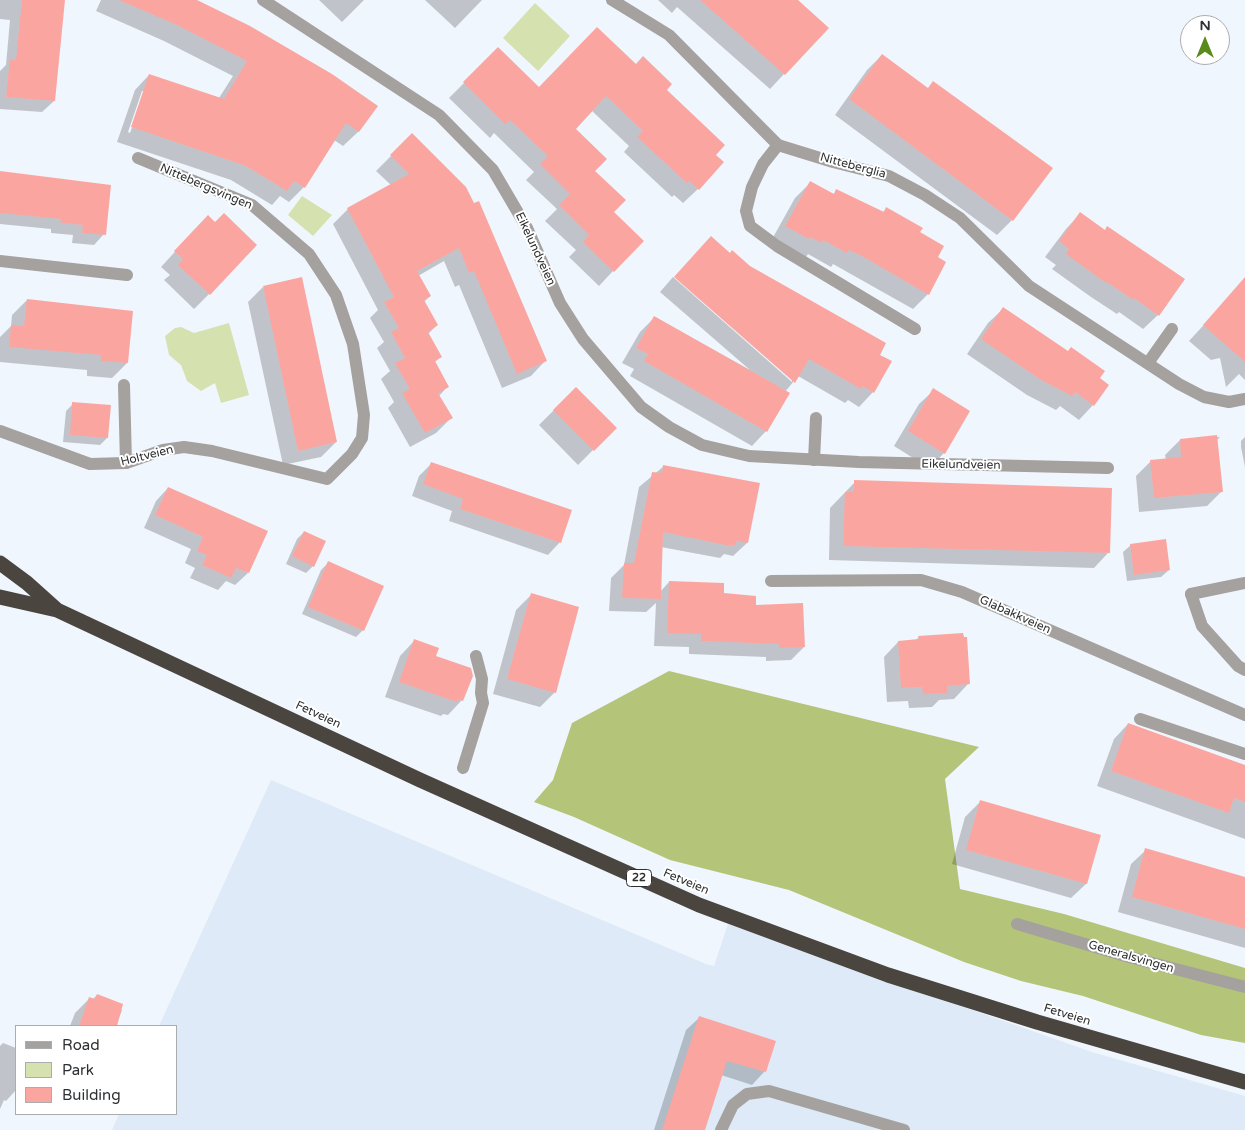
<!DOCTYPE html>
<style>
body{margin:0}
#map{position:relative;width:1245px;height:1130px;overflow:hidden;background:#f0f6fd;font-family:"Varela Round",sans-serif}
canvas{display:block}
.legend{position:absolute;left:15px;top:1025px;width:162px;height:90px;box-sizing:border-box;background:#fff;border:1px solid #abacad;margin:0;padding:6px 9px;list-style:none;font-size:15px;color:#2d3032}
.legend li{display:flex;align-items:center;gap:10px;height:25px}
.legend b{width:25px;border:1px solid #abacad}
.north{position:absolute;left:1180px;top:15px;width:50px;height:50px;box-sizing:border-box;background:#fff;border:1px solid #abacad;border-radius:50%;rotate:0deg;font-size:14px;font-weight:700;line-height:20px;text-align:center;color:#2d3032}
.north::after{content:'';display:block;margin:auto;width:18px;height:22px;background:#5b8a1c;clip-path:polygon(50% 0,100% 100%,50% 72%,0 100%)}
</style>
<div id="map">
<canvas width="1245" height="1130"></canvas>
<ul class="legend">
<li><b style="height:6px;background:#a4a19e"></b>Road</li>
<li><b style="height:14px;background:#d6e1b0"></b>Park</li>
<li><b style="height:14px;background:#fba5a1"></b>Building</li>
</ul>
<div class="north">N</div>
</div>
<script>
const ctx = document.querySelector('canvas').getContext('2d');
ctx.lineJoin = 'round';
function paint(path, color) { ctx.fillStyle = color; ctx.fill(path, 'evenodd'); }
const toPath = rows => new Path2D(rows.map(r => 'M' + r).join(''));
function trace(path, color, width, dash) { ctx.strokeStyle = color; ctx.lineWidth = width; ctx.lineCap = dash ? 'butt' : 'round'; ctx.setLineDash(dash || []); ctx.stroke(path); }
function label(font, color, halo, rows, align = 'center') {
  ctx.font = font + ' "Varela Round",sans-serif'; ctx.lineWidth = 4; ctx.setLineDash([]); ctx.textBaseline = 'middle'; ctx.strokeStyle = halo; ctx.fillStyle = color; for (const [text, x, y, turn = 0] of rows) {
    ctx.save(); ctx.translate(x, y); ctx.rotate((+turn || 0) * Math.PI / 180); ctx.textAlign = isNaN(turn) ? turn : align; if (halo) ctx.strokeText(text, 0, 0); ctx.fillText(text, 0, 0); ctx.restore();
  }
}
paint(toPath([
 [271,780,706,964,714,966,728,924,1092,1052,1245,1096,1245,1130,112,1130,119,1114,176,1114,176,1026,159,1026]
]), '#deeaf7');
paint(toPath([
 [535,3,570,36,538,71,503,38],
 [302,196,332,215,313,236,288,215],
 [229,323,249,395,221,403,215,383,201,391,187,381,181,365,169,355,165,336,175,328,181,327,194,333]
]), '#d6e1b0');
paint(toPath([
 [669,671,979,747,945,779,960,889,1064,914,1245,968,1245,1043,1201,1035,1083,996,1021,981,964,962,789,890,670,860,574,817,534,802,553,780,572,723]
]), '#b4c478');
paint(toPath([
 [0,0,64,0,54,101,42,112,0,109,0,71,6,65,10,20,0,19],
 [101,0,192,0,376,106,358,132,343,146,334,140,304,187,289,202,280,196,272,205,231,180,117,142,135,90,149,75,219,98,233,76,164,41,96,11],
 [142,91,145,91,130,133,128,132],
 [319,0,364,0,342,22],
 [425,0,482,0,455,28],
 [658,0,792,0,784,74,770,89,677,7,672,13],
 [498,49,539,88,636,65,665,90,714,155,698,189,683,203,674,195,672,197,624,152,629,146,591,110,574,129,613,212,613,271,599,286,569,257,576,250,545,221,557,209,526,180,534,172,494,133,490,138,449,98],
 [882,55,1012,220,997,235,835,115,867,70],
 [412,135,545,361,531,376,502,388,459,285,455,287,444,261,418,276,430,296,424,302,437,325,428,334,440,357,434,363,448,386,439,396,451,418,436,433,410,447,388,408,394,402,381,379,390,371,377,348,384,342,370,318,378,310,333,224,348,209,391,185,376,171],
 [0,172,104,234,94,245,72,243,73,235,51,233,51,229,0,224],
 [810,183,832,195,837,191,882,213,886,209,919,233,936,258,928,294,913,309,833,264,831,267,808,254,806,257,771,241,795,198],
 [1080,214,1158,315,1143,329,1119,312,1117,314,1091,297,1052,269,1056,265,1045,257,1066,229],
 [193,232,209,294,194,309,164,280,170,275,161,267],
 [711,237,730,254,878,355,873,392,859,407,848,400,845,403,798,376,785,392,766,431,752,446,630,376,634,369,622,363,640,332,655,317,750,370,660,292,673,277,792,382,792,378,675,276],
 [263,287,336,442,321,457,283,465,248,302],
 [1234,292,1245,302,1245,380,1239,374,1226,387,1220,358,1211,360,1189,341],
 [27,300,127,363,112,378,87,376,87,370,0,362,0,337,11,326,12,315],
 [1003,309,1093,405,1079,420,1060,406,1056,410,1027,395,967,354,988,323],
 [576,388,615,428,578,465,539,425],
 [934,390,969,411,944,453,929,468,894,446,919,404],
 [73,404,107,438,100,445,63,442,66,411],
 [1220,437,1217,440,1222,491,1207,506,1139,512,1136,476,1151,461,1166,460,1165,455,1180,440],
 [1245,437,1245,467,1241,447,1241,441],
 [431,464,560,542,548,555,449,521,452,511,412,496,419,476],
 [664,466,747,543,733,556,724,554,720,558,661,547,660,592,669,582,722,595,755,606,804,647,791,660,766,661,766,657,689,654,689,647,654,646,656,603,646,612,609,611,611,578,624,565,639,487],
 [855,482,1108,553,1094,568,829,560,830,508],
 [168,488,248,573,235,585,226,581,218,590,190,578,195,568,185,563,191,549,144,528,156,501],
 [304,532,313,566,306,573,286,564,297,539],
 [1131,545,1169,570,1161,577,1127,581,1123,552],
 [328,563,363,630,356,637,302,614,321,570],
 [531,595,555,692,540,707,493,694,516,610],
 [919,637,968,684,954,699,939,700,932,707,909,708,908,701,887,702,884,657,898,642,915,641],
 [414,641,435,656,462,700,448,715,443,714,441,716,385,697,400,656],
 [1128,724,1245,766,1245,839,1097,786,1114,739],
 [980,802,1099,836,1086,884,1071,898,952,864,965,817],
 [1146,850,1245,878,1245,948,1118,912,1131,864],
 [97,995,122,1010,116,1026,70,1026,75,1013,90,998,93,999],
 [699,1018,774,1042,764,1072,752,1085,721,1075,704,1130,654,1130,686,1030],
 [3,1043,16,1048,16,1090,6,1101,4,1100,0,1109,0,1046]
]), '#0003');
paint(toPath([
 [22,0,65,0,55,101,6,97,10,59,16,60],
 [119,0,197,0,250,26,332,74,378,106,359,132,346,123,305,188,294,181,287,191,246,166,131,127,149,74,224,99,247,61,179,26],
 [700,0,798,0,829,28,785,75],
 [597,27,636,64,643,56,672,84,667,90,725,145,716,155,724,162,699,190,689,181,687,183,637,137,643,131,606,96,576,129,607,159,595,171,626,200,614,212,644,241,614,272,583,242,589,235,559,205,570,194,540,164,548,156,510,120,505,124,463,82,498,47,539,87],
 [882,54,928,88,933,81,1053,168,1013,221,849,99],
 [412,133,466,187,474,203,479,201,547,361,517,374,474,271,469,273,459,248,417,271,431,296,424,300,438,325,428,332,442,357,435,361,449,387,438,393,453,418,425,433,402,393,410,389,395,363,405,358,391,332,399,328,384,302,394,297,347,208,409,174,390,155],
 [0,171,111,185,106,235,82,233,83,225,61,223,61,219,0,213],
 [810,181,834,194,836,189,884,212,886,207,923,228,920,232,944,246,938,257,946,262,929,295,860,255,848,250,847,253,823,240,822,243,810,237,809,239,785,226],
 [1080,212,1105,230,1107,226,1185,279,1159,316,1134,298,1133,300,1107,282,1106,283,1066,254,1069,249,1059,241],
 [224,213,257,245,210,295,178,265,183,259,174,251,208,215,215,222],
 [711,236,730,253,732,250,750,266,886,343,880,355,892,361,874,393,863,386,861,389,809,359,795,383,674,277],
 [302,277,337,442,298,451,263,286],
 [1245,277,1245,362,1203,325],
 [27,299,133,311,128,363,101,361,101,355,9,347,11,325,24,326],
 [1003,307,1068,351,1071,347,1105,371,1100,378,1109,385,1094,406,1075,392,1072,396,1041,380,981,339],
 [654,316,790,393,767,432,644,361,648,354,636,348],
 [576,387,617,428,594,451,553,410],
 [933,388,970,411,945,454,908,431],
 [72,402,111,405,108,438,70,435],
 [1217,435,1223,492,1154,498,1150,460,1181,457,1180,439],
 [431,462,572,510,561,543,460,509,463,499,423,484],
 [663,465,760,483,748,543,736,541,735,545,725,545,663,532,661,599,622,598,624,563,634,563,652,472,662,473],
 [854,480,1112,488,1110,553,843,546,845,492,854,492],
 [168,487,268,531,249,573,236,568,231,578,202,565,207,555,197,551,203,537,155,515],
 [304,531,326,541,314,567,292,556],
 [1166,539,1170,570,1134,575,1130,544],
 [328,561,384,586,364,631,308,607],
 [669,581,724,583,724,593,756,596,756,605,803,603,805,647,779,648,779,644,701,641,701,634,667,633],
 [531,593,579,607,556,693,507,679],
 [963,633,964,637,967,637,970,684,947,686,948,693,923,694,922,687,901,688,898,641,919,639,918,636],
 [414,639,439,648,436,656,471,668,473,676,463,701,458,699,457,702,399,682],
 [1128,723,1245,765,1245,802,1234,798,1229,813,1111,771],
 [980,800,1101,835,1087,884,966,850],
 [1145,848,1245,877,1245,929,1132,897],
 [97,994,123,1004,117,1026,79,1026,89,997,95,999],
 [699,1016,776,1041,766,1072,727,1061,705,1130,662,1130]
]), '#fba5a1');
trace(toPath([
 [778,145,763,164,752,187,746,211,750,226,777,246,915,329],
 [0,261,127,275],
 [1148,363,1172,329],
 [124,385,126,463],
 [814,460,816,418],
 [1191,594,1245,583],
 [1140,719,1245,754],
 [463,768,483,703,481,693,482,679,476,656],
 [721,1130,733,1105,747,1094,769,1091,904,1130]
]), '#a4a19e', 12);
trace(toPath([
 [263,0,439,115,493,170,527,228,560,303,583,339,641,407,669,427,702,445,749,456,859,462,1108,468],
 [612,0,669,35,778,145,833,162,889,176,925,195,960,218,1029,286,1179,384,1204,397,1229,402,1245,399],
 [0,431,90,464,126,463,163,450,184,447,212,451,327,479,352,454,362,438,364,415,353,344,336,295,309,254,252,205,138,158],
 [771,581,921,580,962,592,1245,715],
 [1191,594,1202,626,1238,666,1245,670],
 [1017,924,1129,957,1245,987]
]), '#a4a19e', 12);
trace(toPath([
 [0,563,27,583,56,609],
 [0,597,57,610,420,780,699,905,888,975,1037,1022,1245,1082]
]), '#4b4540', 15);
for (const [x, y, w] of [
 [639,878,25]
]) { const box = new Path2D(); box.roundRect(x - w / 2, y - 8.5, w, 17, 4); ctx.fillStyle = '#fff'; ctx.fill(box); trace(box, '#2d3032', 1); }
label('bold 11px', '#2d3032', null, [
 ["22",639,878]
]);
label('12px', '#2d3032', '#fff', [
 ["Nitteberglia",853,166,15],
 ["Nittebergsvingen",206,187,23],
 ["Eikelundveien",535,249,65],
 ["Holtveien",147,456,-14],
 ["Eikelundveien",961,465,1],
 ["Glabakkveien",1015,615,24],
 ["Fetveien",318,715,25],
 ["Fetveien",686,882,23],
 ["Generalsvingen",1131,957,16],
 ["Fetveien",1067,1015,17]
]);
</script>
